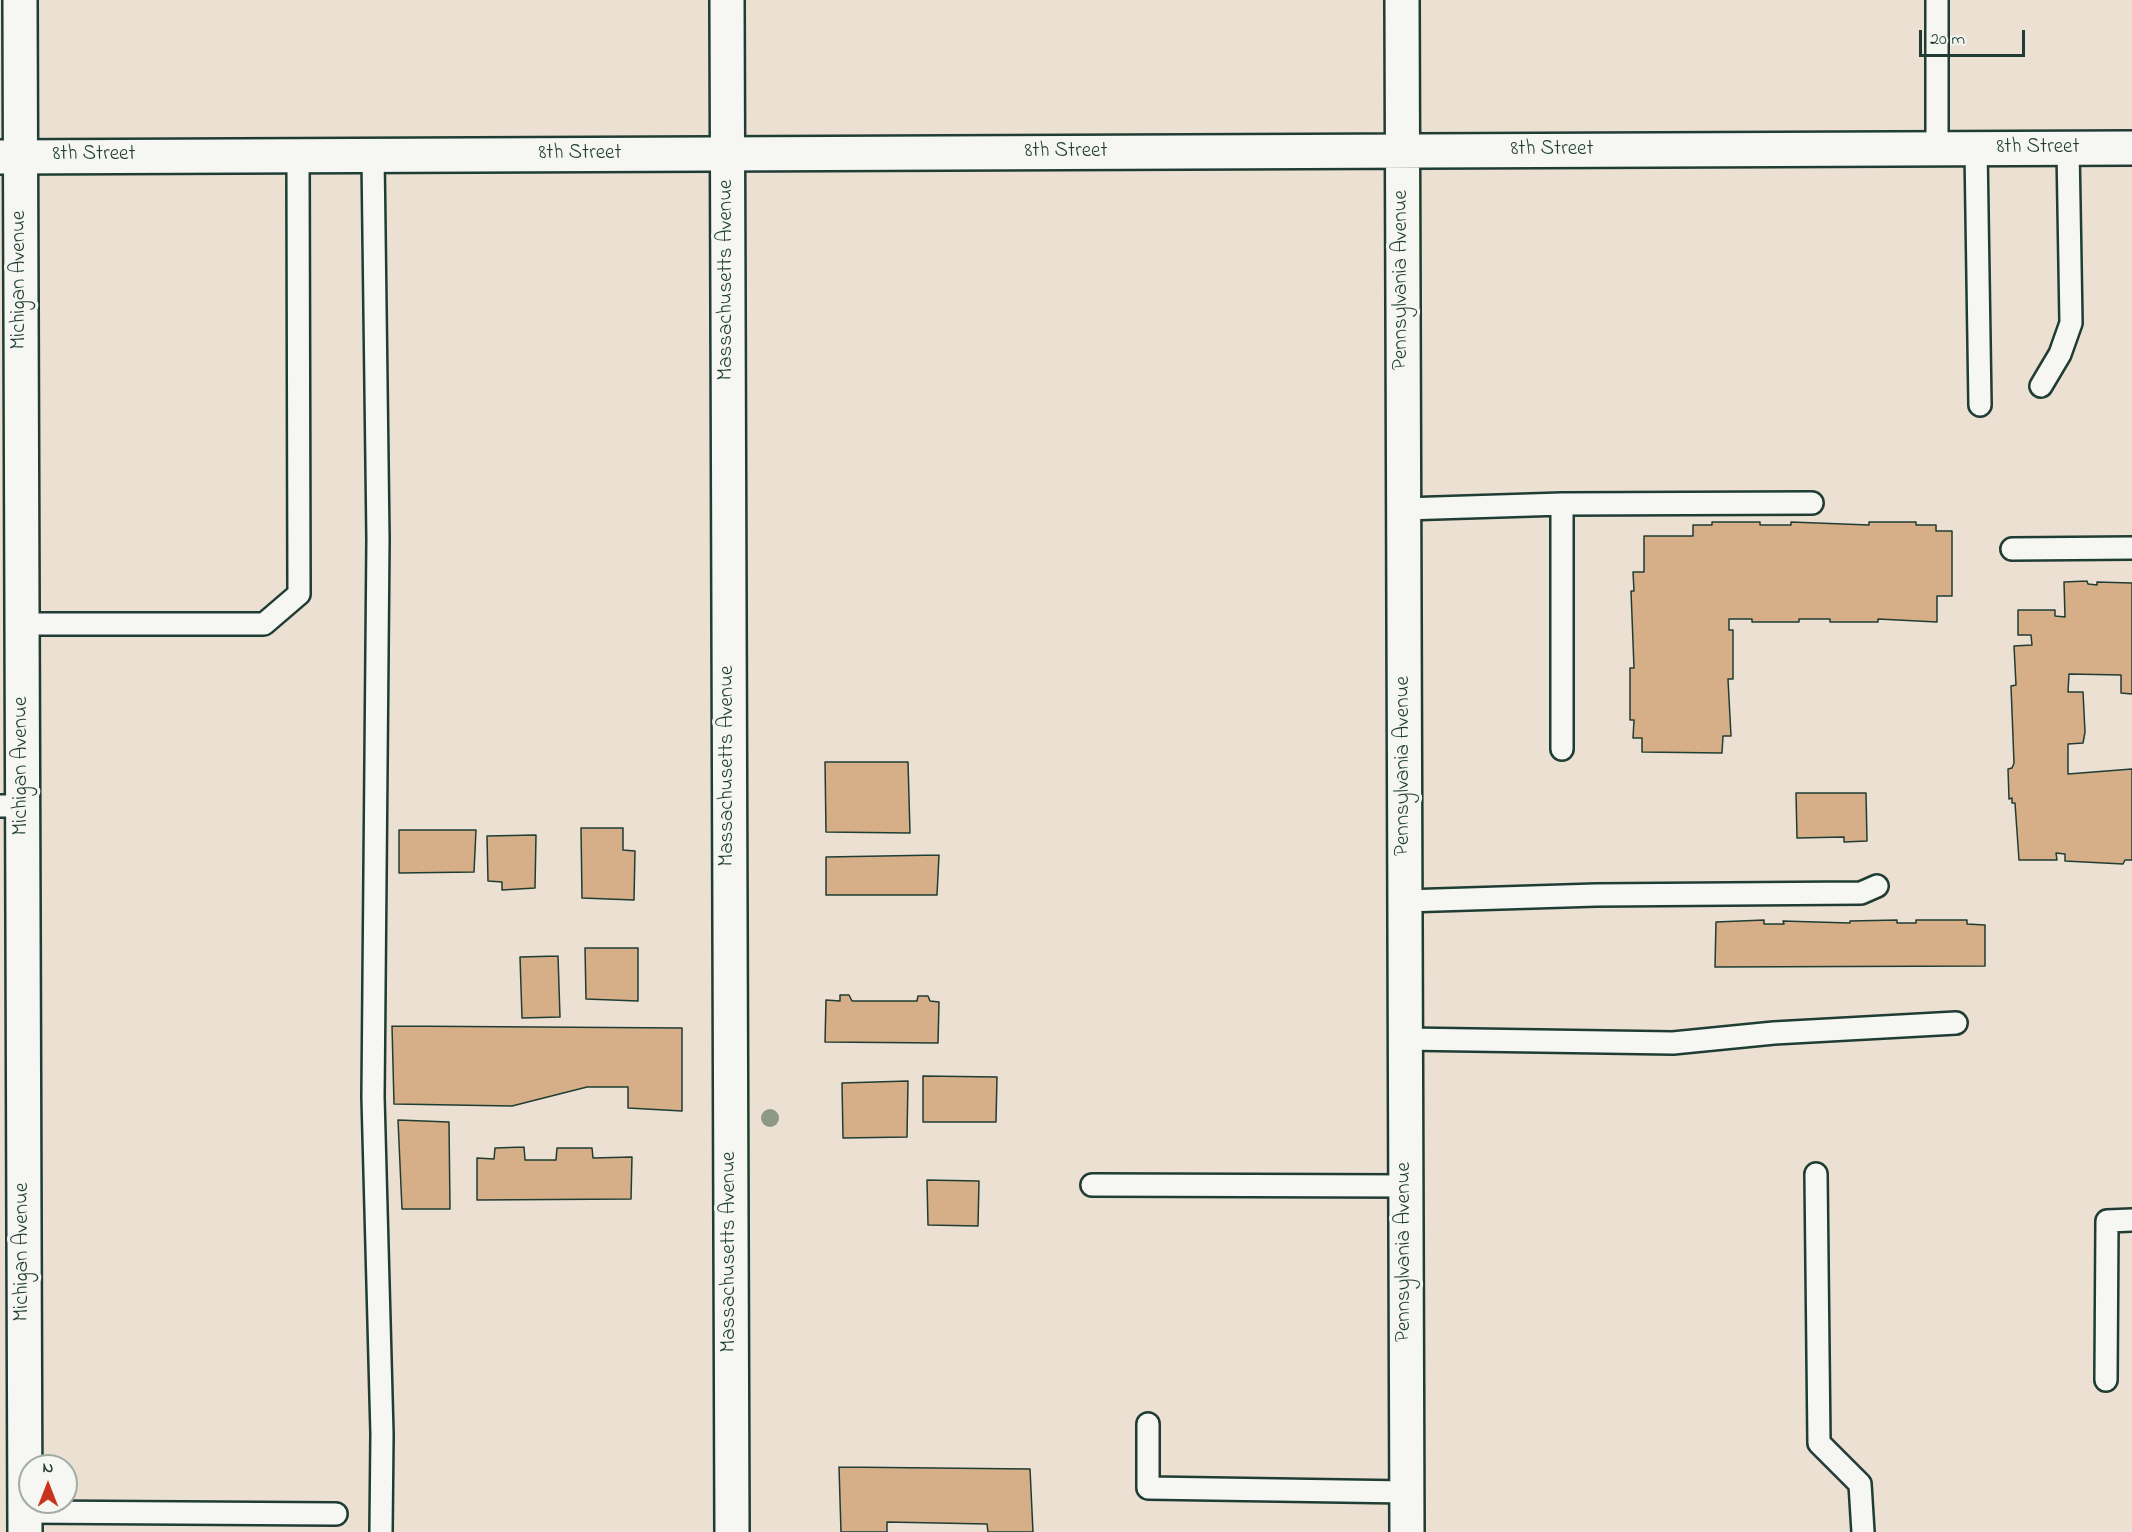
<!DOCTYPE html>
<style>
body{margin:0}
#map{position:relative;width:2132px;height:1532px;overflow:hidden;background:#ece0d2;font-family:"Indie Flower",sans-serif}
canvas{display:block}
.north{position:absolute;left:18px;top:1454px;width:60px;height:60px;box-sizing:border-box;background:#f6f6f2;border:2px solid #a0aca6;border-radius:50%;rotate:0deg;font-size:16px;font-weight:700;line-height:24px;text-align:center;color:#1f3d34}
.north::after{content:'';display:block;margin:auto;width:21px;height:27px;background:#c8321e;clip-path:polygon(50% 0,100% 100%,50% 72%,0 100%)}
.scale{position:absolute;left:1919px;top:30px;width:106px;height:27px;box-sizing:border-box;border:3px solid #1f3d34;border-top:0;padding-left:8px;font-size:18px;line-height:21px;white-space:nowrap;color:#1f3d34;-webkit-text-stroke:4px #f6f6f2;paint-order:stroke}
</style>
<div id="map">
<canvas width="2132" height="1532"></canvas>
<div class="north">N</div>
<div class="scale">20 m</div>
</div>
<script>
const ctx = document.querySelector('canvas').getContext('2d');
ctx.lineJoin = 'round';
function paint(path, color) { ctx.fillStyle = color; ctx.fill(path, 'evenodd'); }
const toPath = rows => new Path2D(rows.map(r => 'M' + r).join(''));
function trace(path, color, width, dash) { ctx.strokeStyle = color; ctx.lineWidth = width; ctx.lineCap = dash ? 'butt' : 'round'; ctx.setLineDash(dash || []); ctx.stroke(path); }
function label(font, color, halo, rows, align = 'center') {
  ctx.font = font + ' "Indie Flower",sans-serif'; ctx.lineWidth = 6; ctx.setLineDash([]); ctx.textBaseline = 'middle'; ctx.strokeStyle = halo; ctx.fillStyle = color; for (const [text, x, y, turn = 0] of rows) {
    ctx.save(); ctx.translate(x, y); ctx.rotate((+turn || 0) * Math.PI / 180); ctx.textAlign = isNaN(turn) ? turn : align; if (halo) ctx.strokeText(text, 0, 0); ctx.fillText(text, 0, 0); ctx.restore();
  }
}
const building = toPath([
 [1712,522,1760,522,1760,525,1791,525,1791,522,1869,525,1869,522,1916,522,1916,525,1936,525,1936,531,1952,531,1952,596,1937,596,1937,622,1878,619,1878,622,1830,622,1830,619,1799,619,1799,622,1752,622,1752,619,1729,619,1729,630,1733,630,1733,679,1728,679,1731,736,1723,736,1722,753,1642,752,1642,738,1633,738,1634,720,1630,720,1630,668,1634,668,1631,591,1634,591,1633,572,1644,572,1644,536,1693,536,1693,525,1712,525,1712,522],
 [2087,581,2088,584,2097,585,2097,582,2132,583,2132,694,2121,693,2121,675,2069,674,2068,692,2083,692,2085,732,2083,743,2068,744,2068,774,2132,769,2132,860,2125,860,2123,864,2065,861,2065,854,2056,853,2057,860,2019,860,2015,803,2012,803,2012,798,2009,799,2008,769,2012,768,2014,763,2011,686,2016,685,2014,646,2032,645,2031,635,2018,635,2018,610,2055,610,2055,616,2065,617,2064,582,2087,581],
 [825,762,908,762,910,833,826,832,825,762],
 [1796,793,1866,793,1867,841,1844,842,1844,837,1797,838,1796,793],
 [581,828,623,828,623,850,635,851,634,900,582,898,581,828],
 [399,830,476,830,474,872,399,873,399,830],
 [536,835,535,888,502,890,502,882,488,881,487,836,536,835],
 [939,855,937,895,826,895,826,857,939,855],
 [1764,920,1764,924,1784,924,1783,921,1850,923,1850,921,1897,920,1897,923,1916,923,1916,920,1967,920,1967,924,1985,925,1985,966,1715,967,1716,922,1764,920],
 [585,948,638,948,638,1001,586,999,585,948],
 [558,956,560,1017,522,1018,520,957,558,956],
 [840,995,849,995,852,1001,917,1001,918,996,928,996,930,1001,939,1002,938,1043,825,1042,826,1000,840,1001,840,995],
 [392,1026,682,1028,682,1111,628,1108,628,1087,587,1087,512,1106,394,1104,392,1026],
 [923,1076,997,1077,996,1122,923,1122,923,1076],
 [908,1081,907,1137,843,1138,842,1083,908,1081],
 [398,1120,449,1122,450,1209,402,1209,398,1120],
 [524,1147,525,1160,556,1160,557,1148,592,1148,593,1158,632,1157,631,1199,477,1200,477,1158,494,1159,495,1148,524,1147],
 [927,1180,979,1181,978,1226,928,1225,927,1180],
 [839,1467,1030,1469,1033,1532,988,1532,987,1524,887,1522,887,1532,841,1532,839,1467]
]);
paint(building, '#d6ae87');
trace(building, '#1f3d34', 1.5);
const service = toPath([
 [1937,149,1937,0],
 [1976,149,1980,405],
 [373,156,378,539,373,1097,382,1434,381,1532],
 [2041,386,2060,354,2071,323,2068,148],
 [1562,504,1812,503],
 [1404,509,1562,504,1562,749],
 [2012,549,2132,548],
 [22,624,264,624,299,594,298,156],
 [0,806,23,806],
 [1405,901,1596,895,1861,893,1877,886],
 [1405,1039,1673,1043,1774,1033,1956,1023],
 [1816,1174,1819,1443,1860,1484,1863,1532],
 [1092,1185,1406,1186],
 [2106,1380,2107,1221,2132,1220],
 [1148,1424,1148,1488,1407,1492],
 [25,1512,336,1514]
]);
const minor = toPath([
 [20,0,25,1532],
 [727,0,732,1532]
]);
const tertiary = toPath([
 [1402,0,1407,1532],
 [0,157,2132,148]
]);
trace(service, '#1f3d34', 26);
trace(minor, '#1f3d34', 38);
trace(tertiary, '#1f3d34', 38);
trace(service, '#f6f6f2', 21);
trace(minor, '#f6f6f2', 33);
trace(tertiary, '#f6f6f2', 33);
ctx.fillStyle = '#8e9886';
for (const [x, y] of [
 [770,1118]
]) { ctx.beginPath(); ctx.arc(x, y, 9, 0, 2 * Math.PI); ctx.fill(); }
label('21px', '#1f3d34', '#f6f6f2', [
 ["8th Street",2038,149],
 ["8th Street",1552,151],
 ["8th Street",1066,153],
 ["8th Street",580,155],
 ["8th Street",94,156],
 ["Michigan Avenue",21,280,-90],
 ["Massachusetts Avenue",728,280,-90],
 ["Pennsylvania Avenue",1403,280,-90],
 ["Michigan Avenue",23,766,-90],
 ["Massachusetts Avenue",729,766,-90],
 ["Pennsylvania Avenue",1405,766,-90],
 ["Michigan Avenue",24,1252,-90],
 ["Massachusetts Avenue",731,1252,-90],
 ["Pennsylvania Avenue",1406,1252,-90]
]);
</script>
